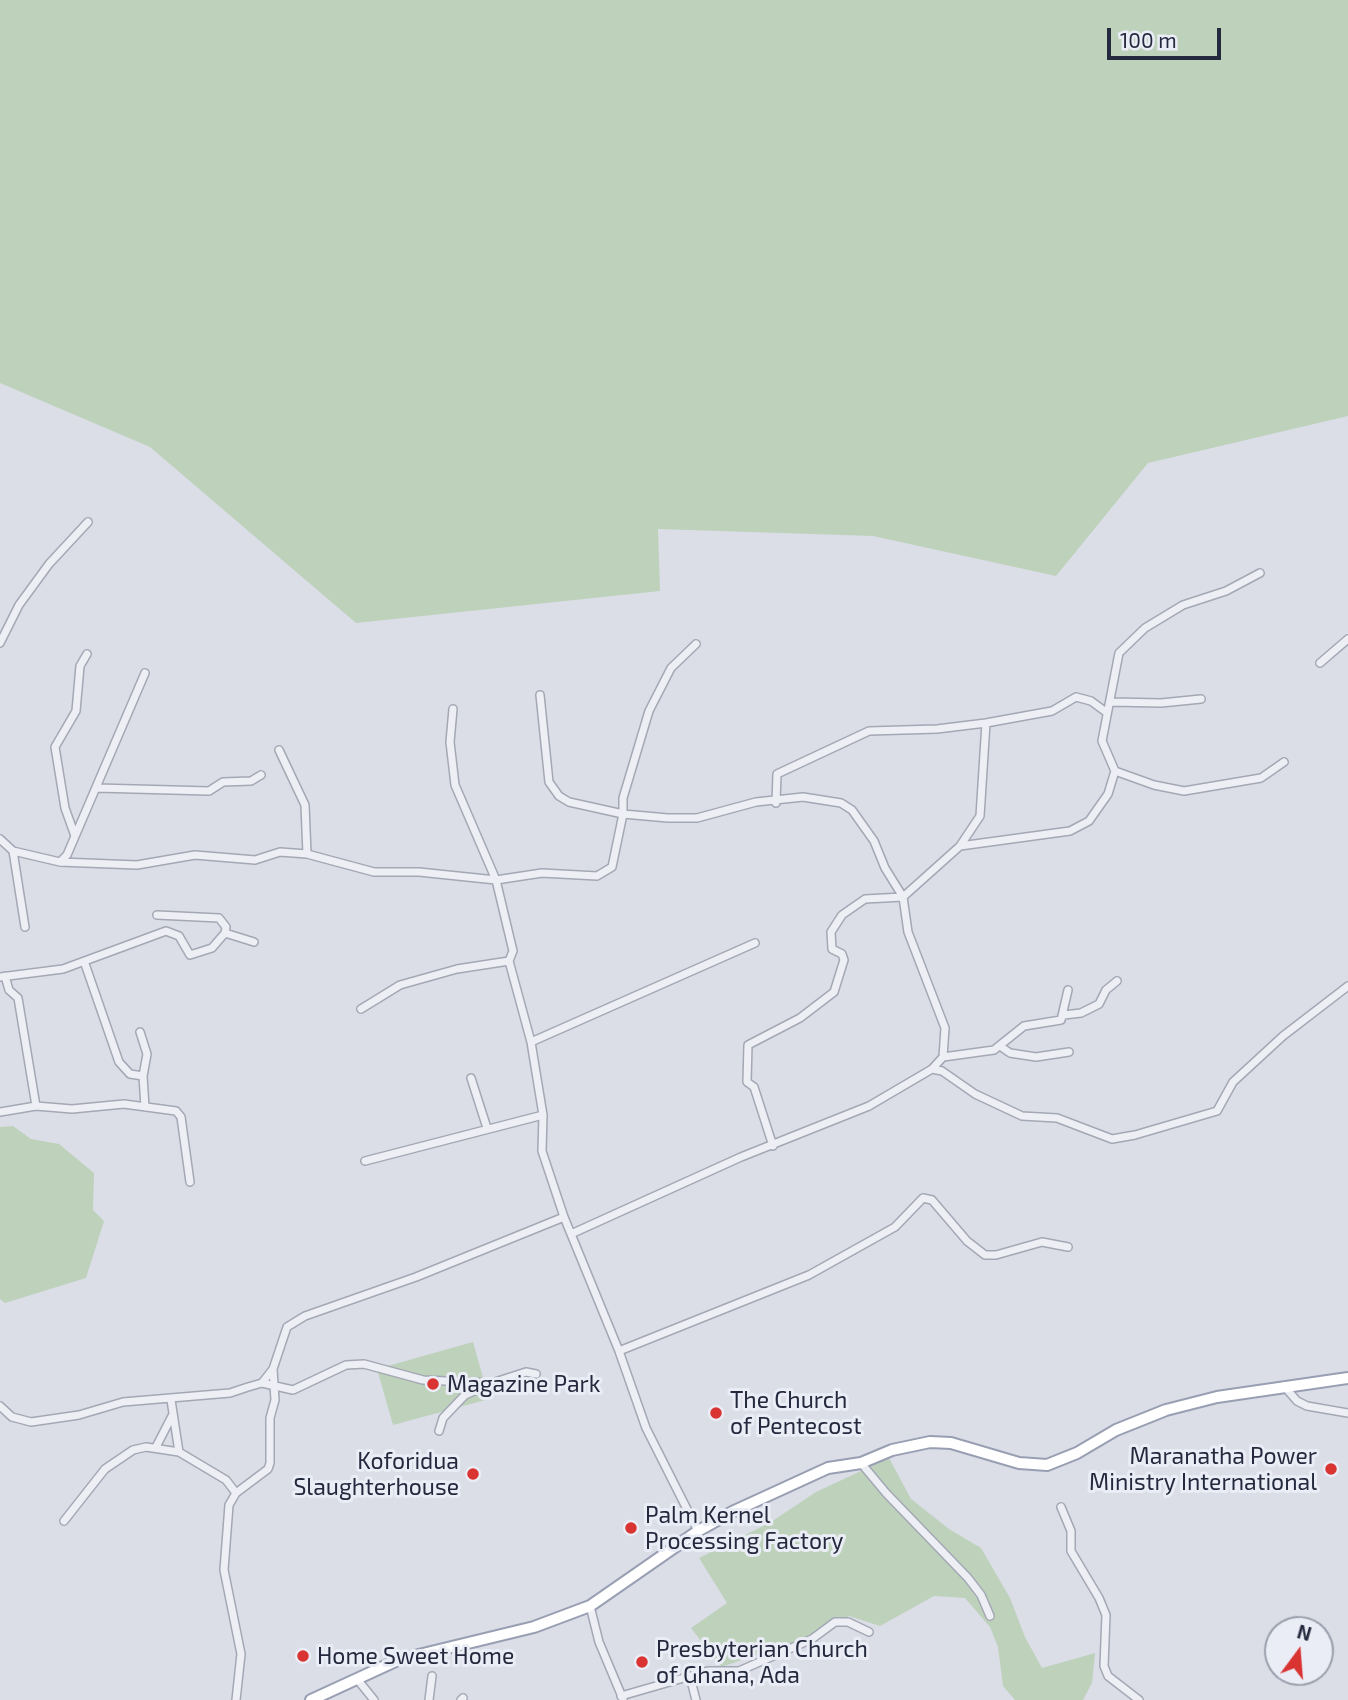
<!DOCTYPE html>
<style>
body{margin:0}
#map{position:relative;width:1348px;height:1700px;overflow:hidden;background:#dbdee7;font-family:"Exo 2",sans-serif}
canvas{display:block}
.north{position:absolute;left:1264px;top:1616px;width:70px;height:70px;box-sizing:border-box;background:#eaedf5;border:2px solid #9b9fac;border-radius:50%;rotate:16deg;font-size:19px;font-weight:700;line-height:28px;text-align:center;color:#24293e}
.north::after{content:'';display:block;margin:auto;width:24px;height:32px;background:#d93332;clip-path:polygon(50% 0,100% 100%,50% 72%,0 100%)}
.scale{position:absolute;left:1107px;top:28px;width:114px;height:32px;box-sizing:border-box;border:4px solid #24293e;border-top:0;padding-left:9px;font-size:21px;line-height:24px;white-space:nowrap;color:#24293e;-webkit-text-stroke:5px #eaedf5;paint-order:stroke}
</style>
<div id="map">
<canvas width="1348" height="1700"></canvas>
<div class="north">N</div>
<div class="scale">100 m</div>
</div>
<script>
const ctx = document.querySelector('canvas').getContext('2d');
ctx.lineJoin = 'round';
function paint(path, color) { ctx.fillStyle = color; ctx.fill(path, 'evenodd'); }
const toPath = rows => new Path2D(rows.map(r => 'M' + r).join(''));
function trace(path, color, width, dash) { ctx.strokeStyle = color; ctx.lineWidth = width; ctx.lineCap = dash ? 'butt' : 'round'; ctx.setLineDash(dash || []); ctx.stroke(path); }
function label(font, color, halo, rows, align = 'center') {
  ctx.font = font + ' "Exo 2",sans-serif'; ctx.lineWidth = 6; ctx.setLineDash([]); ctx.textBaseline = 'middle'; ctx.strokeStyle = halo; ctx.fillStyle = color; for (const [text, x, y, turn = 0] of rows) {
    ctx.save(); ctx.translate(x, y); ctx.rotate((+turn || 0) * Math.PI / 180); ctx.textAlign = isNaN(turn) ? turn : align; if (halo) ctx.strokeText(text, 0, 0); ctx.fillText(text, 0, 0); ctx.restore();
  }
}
paint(toPath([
 [0,0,1348,0,1348,416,1148,463,1056,576,873,536,658,529,660,591,356,623,150,447,0,383],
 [13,1126,31,1139,59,1144,94,1173,93,1210,104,1221,86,1278,5,1303,0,1299,0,1127],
 [473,1342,489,1399,393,1425,377,1369],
 [889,1458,911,1499,949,1529,981,1548,1010,1598,1025,1637,1042,1668,1095,1653,1092,1683,1083,1700,1015,1700,1003,1686,998,1647,990,1627,965,1598,934,1596,880,1626,849,1616,807,1638,721,1667,691,1628,727,1603,699,1558,771,1522,816,1492]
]), '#bdd1bb');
const minor = toPath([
 [0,643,19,605,49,564,88,522],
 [1320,663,1348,639],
 [540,695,549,782,559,796,569,802,623,814,668,818,697,818,756,802,803,797,841,803,852,810,874,841,885,868,903,897],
 [1111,702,1161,703,1201,699],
 [453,709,450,742,455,785,496,880,513,951,509,961,531,1042,543,1115,542,1151,564,1217,619,1351,646,1428,698,1531],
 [279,750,305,805,307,854],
 [1115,771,1154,785,1184,791,1261,778,1284,762],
 [97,788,209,791,223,782,251,781,261,775],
 [776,803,777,774,869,731,937,729,986,723,1052,711,1076,697,1091,701,1106,712],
 [75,836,65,808,55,747,76,711,80,666,87,654],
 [0,839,13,851,60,862,137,865,195,855,255,860,280,852,307,854,374,872,419,872,496,880,542,873,597,876,612,867,623,814,623,798,649,711,671,668,696,644],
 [960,846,980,816,986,723],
 [13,851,25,927],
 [60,862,67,855,145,673],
 [157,915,219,918,226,927,225,933],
 [84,961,119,1062,130,1074,143,1076],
 [5,976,9,990,18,998,36,1106],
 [0,977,63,969,166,931,179,936,190,955,212,948,225,933,254,942],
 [361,1009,400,985,457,969,509,961],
 [1064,1015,1081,1013,1099,1004,1106,990,1117,981],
 [140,1032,147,1054,143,1076,145,1107],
 [531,1042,755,943],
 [1000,1046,1010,1053,1036,1057,1069,1052],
 [943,1057,994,1050,1024,1026,1061,1020,1068,990],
 [932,1069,942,1071,975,1094,1022,1116,1057,1118,1112,1139,1135,1135,1217,1111,1233,1082,1283,1036,1348,986],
 [471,1078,487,1128],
 [0,1112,36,1106,72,1109,124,1104,176,1111,181,1117,190,1182],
 [773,1146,754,1087,747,1082,748,1045,800,1018,834,992,844,960,842,954,832,949,831,932,842,915,865,899,903,897],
 [365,1161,543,1115],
 [571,1234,741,1157,869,1106,932,1069,943,1057,945,1028,908,932,903,897,960,846,1070,831,1089,821,1108,794,1115,771,1102,741,1119,653,1145,628,1183,605,1226,591,1260,573],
 [619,1351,809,1275,895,1227,923,1198,932,1200,967,1241,985,1255,996,1255,1042,1242,1068,1247],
 [262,1383,293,1390,346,1365,364,1364,423,1380,492,1383,526,1372,536,1374],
 [1284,1386,1297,1401,1307,1406,1348,1413],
 [171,1400,179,1452],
 [0,1406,12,1417,31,1422,79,1415,123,1402,230,1393,248,1387,262,1383,273,1369,287,1327,305,1316,416,1277,564,1217],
 [439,1431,443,1418,465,1395,488,1385],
 [156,1447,172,1416],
 [861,1463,886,1493,968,1578,981,1595,990,1616],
 [1061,1507,1071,1531,1071,1551,1099,1598,1106,1615,1104,1666,1108,1676,1139,1700],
 [64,1521,105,1469,133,1450,146,1447,179,1452,226,1480,236,1493],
 [590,1606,599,1642,623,1699],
 [690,1677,696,1700],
 [357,1679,374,1700],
 [621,1696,708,1671,739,1671,812,1639,835,1622,848,1622,869,1632],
 [236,1700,241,1654,224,1570,229,1505,236,1493,268,1469,270,1463,270,1418,275,1400,273,1369],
 [429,1700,432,1676],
 [461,1700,463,1698]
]);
const primary = toPath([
 [311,1700,398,1660,534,1627,590,1606,698,1531,732,1512,828,1468,861,1463,892,1450,930,1442,951,1443,1019,1463,1047,1465,1077,1453,1116,1430,1166,1410,1217,1397,1348,1378]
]);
trace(minor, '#a4a8b4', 10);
trace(primary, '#999fb3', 14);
trace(minor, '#eeeff5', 7);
trace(primary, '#fff', 10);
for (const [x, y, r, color] of [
 [433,1384,7,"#d93332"],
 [716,1413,7,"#d93332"],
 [1331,1469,7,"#d93332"],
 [473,1474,7,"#d93332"],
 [631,1528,7,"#d93332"],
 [303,1656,7,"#d93332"],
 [642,1662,7,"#d93332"]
]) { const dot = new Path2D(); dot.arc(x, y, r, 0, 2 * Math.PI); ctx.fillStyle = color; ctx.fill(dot); trace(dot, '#eaedf5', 2.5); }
label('23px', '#24293e', '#eaedf5', [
 ["Magazine Park",447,1384],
 ["The Church",730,1400],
 ["of Pentecost",730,1426],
 ["Maranatha Power",1317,1456,"right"],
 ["Ministry International",1317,1482,"right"],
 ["Koforidua",459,1461,"right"],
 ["Slaughterhouse",459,1487,"right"],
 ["Palm Kernel",645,1515],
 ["Processing Factory",645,1541],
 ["Presbyterian Church",656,1649],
 ["of Ghana, Ada",656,1675],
 ["Home Sweet Home",317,1656]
], 'left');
</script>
